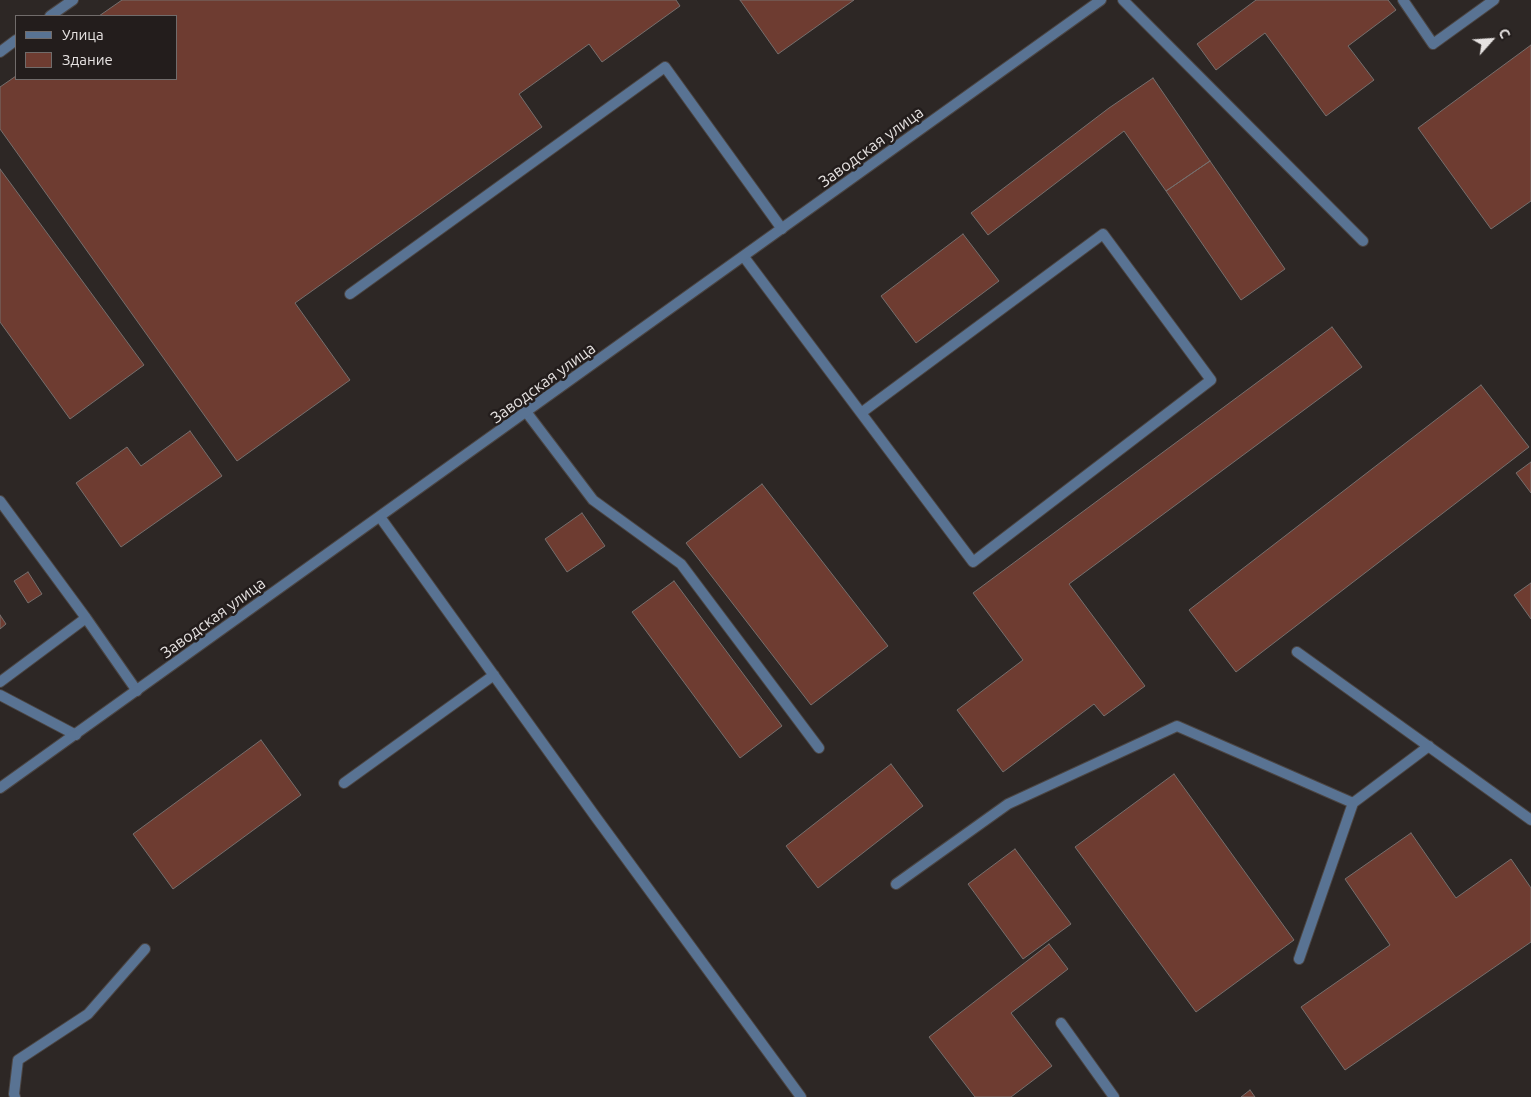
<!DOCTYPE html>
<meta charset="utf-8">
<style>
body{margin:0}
#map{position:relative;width:1531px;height:1097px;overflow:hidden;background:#2d2725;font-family:Ubuntu,sans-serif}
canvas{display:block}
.legend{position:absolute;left:15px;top:15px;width:162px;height:65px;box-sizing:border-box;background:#231d1c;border:1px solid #716c6b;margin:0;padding:6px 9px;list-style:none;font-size:15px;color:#e6e2e1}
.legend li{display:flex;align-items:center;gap:10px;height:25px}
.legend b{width:25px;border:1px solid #716c6b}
.north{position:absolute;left:1466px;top:15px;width:50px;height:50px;-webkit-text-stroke:4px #231d1c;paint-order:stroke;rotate:64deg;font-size:14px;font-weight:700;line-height:20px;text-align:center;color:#e6e2e1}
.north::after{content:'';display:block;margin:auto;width:18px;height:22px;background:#e6e2e1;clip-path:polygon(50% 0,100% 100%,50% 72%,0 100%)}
</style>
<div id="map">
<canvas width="1531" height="1097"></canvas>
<ul class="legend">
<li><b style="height:6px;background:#597393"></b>Улица</li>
<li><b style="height:14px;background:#6e3c31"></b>Здание</li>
</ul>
<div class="north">С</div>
</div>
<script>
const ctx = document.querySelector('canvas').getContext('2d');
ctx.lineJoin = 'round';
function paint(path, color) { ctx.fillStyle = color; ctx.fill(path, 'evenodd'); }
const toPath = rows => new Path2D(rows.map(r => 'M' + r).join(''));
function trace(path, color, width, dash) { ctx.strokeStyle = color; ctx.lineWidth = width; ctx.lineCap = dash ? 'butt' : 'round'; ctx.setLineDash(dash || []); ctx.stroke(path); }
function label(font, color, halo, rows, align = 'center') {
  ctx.font = font + ' Ubuntu,sans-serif'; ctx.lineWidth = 5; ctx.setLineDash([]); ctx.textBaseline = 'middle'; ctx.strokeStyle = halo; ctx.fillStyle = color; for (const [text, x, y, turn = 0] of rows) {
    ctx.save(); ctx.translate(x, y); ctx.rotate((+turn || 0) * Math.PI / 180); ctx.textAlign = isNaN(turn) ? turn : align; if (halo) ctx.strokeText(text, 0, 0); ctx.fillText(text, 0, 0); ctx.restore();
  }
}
const building = toPath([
 [122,0,676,0,680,6,602,62,589,44,519,94,542,127,295,303,350,380,237,461,0,129,0,87,16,76,16,79,176,79,176,16,99,16,122,0],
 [740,0,854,0,778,54,740,0],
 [1256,0,1388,0,1396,10,1348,46,1374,80,1326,116,1265,33,1216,70,1197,44,1256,0],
 [1531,45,1531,201,1491,229,1418,128,1531,45],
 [1153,78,1210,161,1166,191,1124,131,988,235,971,213,1109,108,1153,78],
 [1210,161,1285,269,1241,300,1166,191,1210,161],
 [0,169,144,365,70,419,0,322,0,169],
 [963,234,999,281,916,343,881,296,963,234],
 [1332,327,1362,367,1069,584,1145,686,1104,716,1094,704,1003,772,957,710,1023,660,973,593,1332,327],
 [1481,385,1529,447,1236,672,1189,610,1481,385],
 [190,431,222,476,121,547,76,483,127,447,141,466,190,431],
 [1531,462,1531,493,1516,473,1531,462],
 [762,484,888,646,811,705,686,543,762,484],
 [582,513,605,546,567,572,545,539,582,513],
 [28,572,42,594,28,603,14,581,28,572],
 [674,581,782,726,740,758,632,612,674,581],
 [1531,583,1531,619,1514,595,1531,583],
 [0,615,6,624,0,629,0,615],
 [261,740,301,795,173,889,133,834,261,740],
 [891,764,923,806,818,888,786,846,891,764],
 [1174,774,1294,940,1196,1012,1075,847,1174,774],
 [1411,833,1456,898,1511,859,1531,888,1531,942,1345,1070,1301,1007,1390,945,1345,879,1411,833],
 [1015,849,1071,924,1023,959,968,884,1015,849],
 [1049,944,1068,969,1011,1013,1052,1066,1011,1097,975,1097,929,1037,1049,944],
 [1250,1090,1255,1097,1241,1097,1250,1090]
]);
paint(building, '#6e3c31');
trace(building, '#766f6d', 1);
const service = toPath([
 [1123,0,1363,241],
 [1403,0,1433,44,1494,0],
 [50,16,73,0],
 [0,52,16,40],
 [744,257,861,413,973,562,1211,380,1103,234,861,413],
 [350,294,665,67,782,229],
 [527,413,593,500,681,564,819,748],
 [0,501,86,618,137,691],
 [380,517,595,816,801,1097],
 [1297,652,1531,820],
 [0,682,86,618],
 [0,695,76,735],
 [344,783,494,675],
 [896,884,1008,804,1177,726,1353,803],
 [1299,959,1353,803,1429,746],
 [1061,1023,1114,1097],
 [15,1097,14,1094,18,1060,88,1014,145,949]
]);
const minor = toPath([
 [0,788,1101,0]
]);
trace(service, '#4b4543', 12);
trace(minor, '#4b4543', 12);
trace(service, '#597393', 10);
trace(minor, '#597393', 10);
label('16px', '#e6e2e1', '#231d1c', [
 ["Заводская улица",871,147,-36],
 ["Заводская улица",543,383,-36],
 ["Заводская улица",213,618,-36]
]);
</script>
